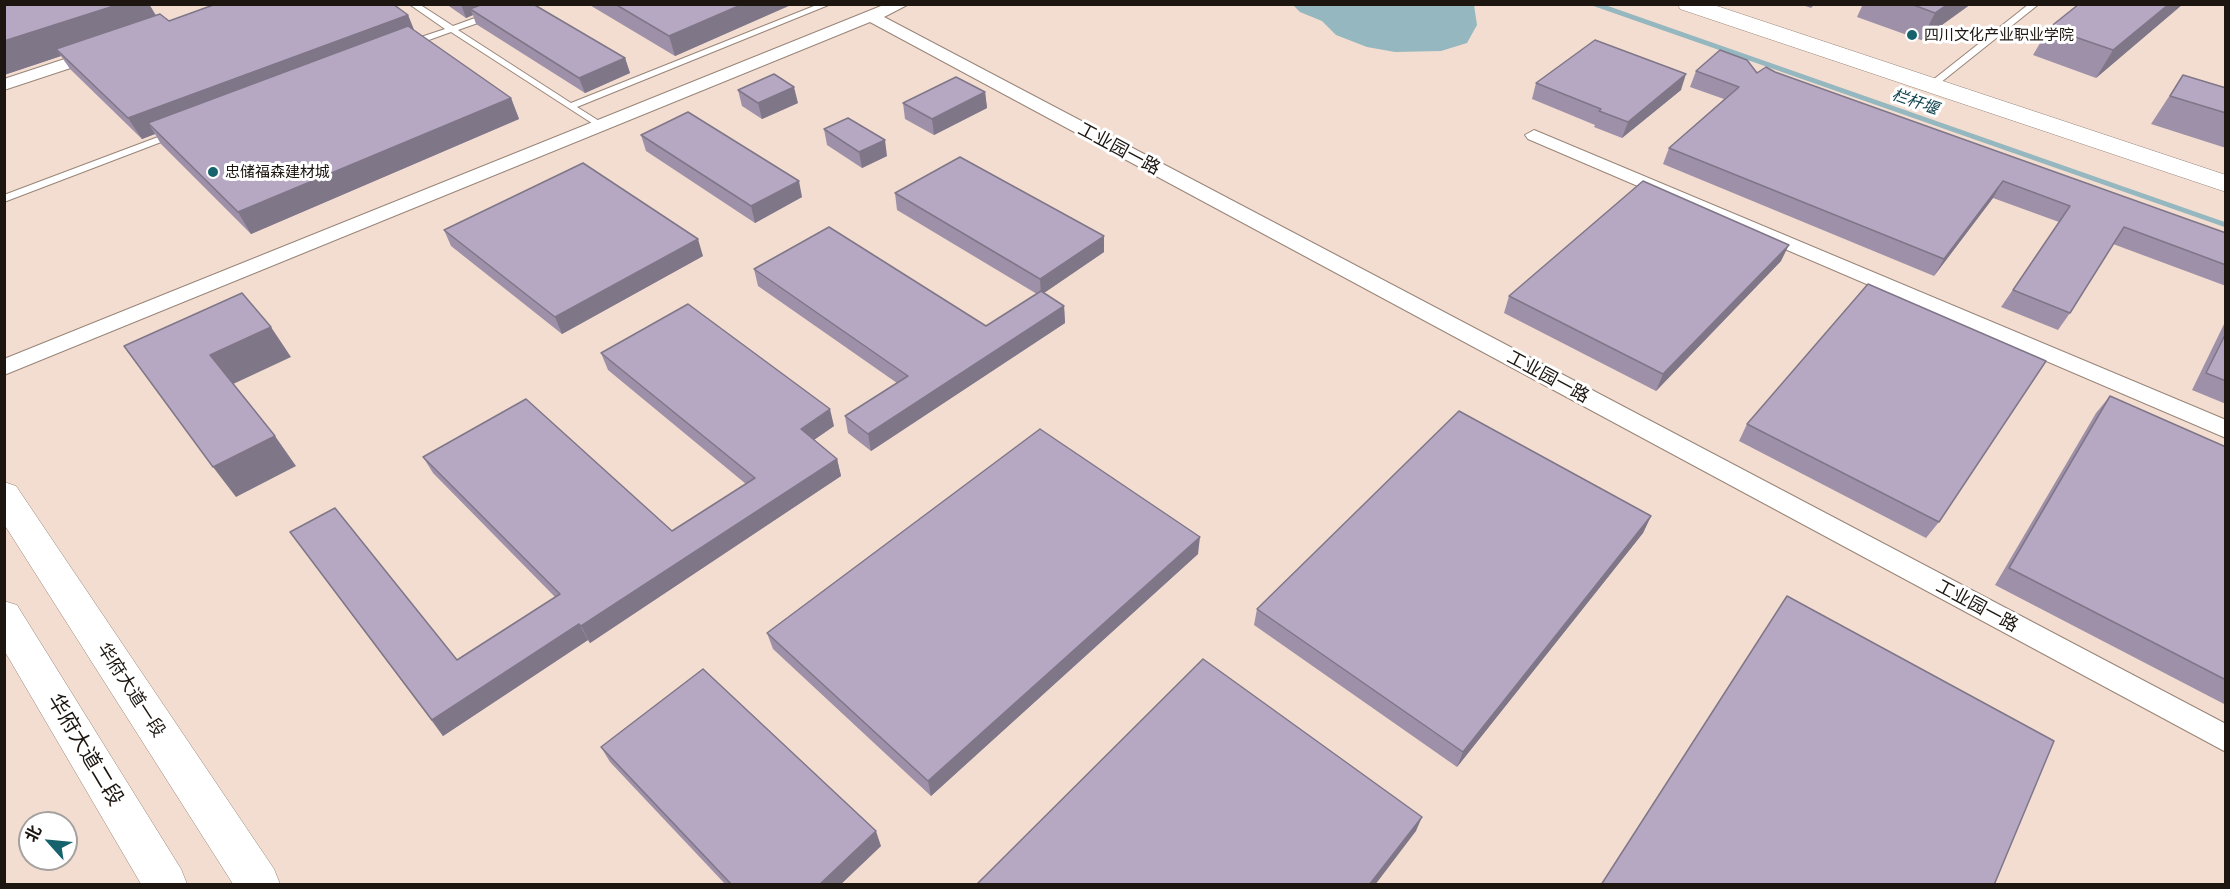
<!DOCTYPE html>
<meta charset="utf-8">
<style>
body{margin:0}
#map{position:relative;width:2230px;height:889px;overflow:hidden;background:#f3ddd0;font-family:"Alegreya Sans","Noto Sans SC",sans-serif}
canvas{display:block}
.frame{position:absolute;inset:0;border:6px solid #1c1510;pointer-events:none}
.north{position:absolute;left:18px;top:811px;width:60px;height:60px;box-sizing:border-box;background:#fff;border:2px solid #a4a19f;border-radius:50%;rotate:297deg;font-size:16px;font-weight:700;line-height:24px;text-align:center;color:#1c1510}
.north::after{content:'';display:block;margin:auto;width:21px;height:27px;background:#16636d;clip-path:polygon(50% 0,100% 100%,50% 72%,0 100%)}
</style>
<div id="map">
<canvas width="2230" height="889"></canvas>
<div class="frame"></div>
<div class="north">北</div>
</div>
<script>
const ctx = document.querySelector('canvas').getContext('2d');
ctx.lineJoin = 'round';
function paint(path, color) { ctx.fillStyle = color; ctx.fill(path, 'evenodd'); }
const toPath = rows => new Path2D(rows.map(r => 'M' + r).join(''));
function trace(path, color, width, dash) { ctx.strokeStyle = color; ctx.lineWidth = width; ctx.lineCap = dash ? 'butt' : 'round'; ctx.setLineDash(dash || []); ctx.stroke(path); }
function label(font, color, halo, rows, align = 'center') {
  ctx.font = font + ' "Alegreya Sans","Noto Sans SC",sans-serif'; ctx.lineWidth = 6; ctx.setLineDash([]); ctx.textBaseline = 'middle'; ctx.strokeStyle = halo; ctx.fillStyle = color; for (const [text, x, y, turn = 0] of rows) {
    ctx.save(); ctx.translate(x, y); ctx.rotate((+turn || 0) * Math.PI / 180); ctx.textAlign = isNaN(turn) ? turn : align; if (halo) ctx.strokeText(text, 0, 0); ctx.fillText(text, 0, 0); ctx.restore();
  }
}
paint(toPath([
 [1293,5,1474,5,1477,25,1467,43,1441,51,1395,52,1367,47,1336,35,1322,21,1300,12]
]), '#94b7c0');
trace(toPath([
 [1595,4,2226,225]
]), '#94b7c0', 5);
const lane = toPath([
 [409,4,419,4,453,26,486,14,492,14,492,18,458,30,571,103,819,4,831,4,577,107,604,124,606,126,601,129,451,32,415,45,409,45,409,41,445,29,409,4],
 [2029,4,2039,4,1935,87,1929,87,1929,83,2029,4],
 [174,131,177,132,177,136,4,202,4,195,174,131]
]);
const street = toPath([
 [886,4,909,4,884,17,2226,724,2226,752,870,22,4,375,4,359,886,4],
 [95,49,103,54,101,58,4,90,4,79,95,49],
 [1534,130,2226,420,2226,438,1528,139,1525,135,1534,130]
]);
const secondary = toPath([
 [1678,4,1711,4,2226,175,2226,192,1680,9,1678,4],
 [4,482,16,486,274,869,280,884,233,884,4,524,4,482],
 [4,601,17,605,181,869,187,884,141,884,4,650,4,601]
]);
trace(lane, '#988578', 2);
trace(street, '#988578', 2);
trace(secondary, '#988578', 1);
paint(lane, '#fff');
paint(street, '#fff');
paint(secondary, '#fff');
paint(toPath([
 [4,4,149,4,156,15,169,21,408,15,414,30,511,98,519,119,251,234,161,144,155,134,142,139,70,69,61,56,4,75],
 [446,4,533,4,625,58,630,73,585,93,476,24,473,15,466,18],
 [588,4,793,4,675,56],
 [1800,4,1815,4,1811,8],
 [1863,4,1971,4,1921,40,1857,17],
 [2079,4,2183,4,2096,78,2033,55,2049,28],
 [1696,71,1775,72,2226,233,2226,286,2113,244,2070,313,2058,330,2001,307,2059,222,1993,198,1934,276,1663,164,1669,148,1724,99,1690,87],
 [2183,75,2226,88,2226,148,2151,124],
 [1536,83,1681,90,1622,138,1594,127,1595,125,1532,99],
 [738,90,798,103,762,119,742,106],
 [985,92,987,108,934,135,905,119,903,103],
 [824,129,887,156,862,168,827,145],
 [641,135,802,197,755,223,646,151],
 [895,193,1104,252,1044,293,1064,306,1065,323,871,451,848,433,845,416,897,383,758,286,754,269,986,326,1037,294,897,210],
 [444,230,703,256,562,334,451,246],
 [1781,261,1656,391,1504,313,1509,296],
 [2226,320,2226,404,2192,390],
 [601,353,834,426,814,440,837,459,841,476,590,643,588,640,443,736,290,532,457,660,555,597,433,473,423,457,672,531,746,484,608,370],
 [2110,396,2226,447,2226,705,1995,585,2096,413],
 [1747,424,1939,522,1926,538,1739,441],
 [1651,516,1643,533,1457,767,1254,625,1257,609],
 [1198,554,931,796,773,649,767,633],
 [601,747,881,846,840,885,726,885,610,762]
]), '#9d90a8');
paint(toPath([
 [120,4,149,4,160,24,56,49,61,56,4,75,4,41],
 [461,4,505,4,470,9,473,15,466,18],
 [743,4,793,4,675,56,669,36],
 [1948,4,1971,4,1921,40,1935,13],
 [2169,4,2183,4,2096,78,2113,50],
 [408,15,416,35,148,123,155,134,142,139,128,118],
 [625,58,630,73,585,93,579,78],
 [1686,74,1681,90,1622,138,1628,122],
 [794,87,798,103,762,119,758,103],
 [985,92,987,108,934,135,932,119],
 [511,98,519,119,251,234,238,212],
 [885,140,887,156,862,168,859,152],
 [799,181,802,197,755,223,751,206],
 [2003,181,1993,198,1934,276,1944,259],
 [1104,236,1104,252,1041,295,1040,279],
 [698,239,703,256,562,334,555,317],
 [1789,245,1781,261,1656,391,1663,374],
 [1064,306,1065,323,871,451,868,434],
 [271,327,291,357,231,385,210,355],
 [830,409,834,426,805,446,801,429],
 [275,436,296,466,236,497,213,467],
 [837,459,841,476,590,643,581,626],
 [1651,516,1643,533,1457,767,1463,752],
 [1200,537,1198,554,931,796,928,781],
 [579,624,588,640,443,736,432,720],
 [1422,817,1416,831,1375,885,1369,885],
 [876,831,881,846,840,885,819,885]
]), '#7f7688');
const building = toPath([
 [4,4,120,4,4,41,4,4],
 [216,4,393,4,408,15,128,118,56,49,160,14,169,21,216,4],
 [483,4,533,4,625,58,579,78,470,9,483,4],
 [615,4,743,4,669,36,615,4],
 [1911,4,1948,4,1935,13,1911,4],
 [2079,4,2169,4,2113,50,2049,28,2079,4],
 [408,26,511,98,238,212,148,123,408,26],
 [1595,40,1686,74,1628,122,1599,111,1601,109,1536,83,1595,40],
 [1720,50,1747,60,1757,73,1766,67,1775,72,2226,233,2226,265,2124,227,2070,313,2013,290,2070,206,2003,181,1944,259,1669,148,1739,87,1696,71,1720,50],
 [774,74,794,87,758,103,738,90,774,74],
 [2183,75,2226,88,2226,113,2170,96,2183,75],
 [956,77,985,92,932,119,903,103,956,77],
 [688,112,799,181,751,206,641,135,688,112],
 [848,118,885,140,859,152,824,129,848,118],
 [960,157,1104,236,1040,279,895,193,960,157],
 [583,163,698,239,555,317,444,230,583,163],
 [1643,181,1789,245,1663,374,1509,296,1643,181],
 [829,227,986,326,1041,291,1064,306,868,434,845,416,908,376,754,269,829,227],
 [1868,284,2046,361,1939,522,1747,424,1868,284],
 [242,293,271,327,210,355,275,436,213,467,124,346,242,293],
 [688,304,830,409,801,429,837,459,581,626,579,624,432,720,290,532,335,508,457,660,560,594,423,457,526,399,672,531,755,478,601,353,688,304],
 [2226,333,2226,381,2206,373,2226,333],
 [2110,396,2226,447,2226,680,2009,568,2110,396],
 [1459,411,1651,516,1463,752,1257,609,1459,411],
 [1040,429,1200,537,928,781,767,633,1040,429],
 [1787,596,2054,741,1994,885,1601,885,1787,596],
 [1203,659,1422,817,1369,885,976,885,1203,659],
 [703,669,876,831,819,885,732,885,601,747,703,669]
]);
paint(building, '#b6a8c3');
trace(building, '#7f7688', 1.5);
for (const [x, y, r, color] of [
 [1912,35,6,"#16636d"],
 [213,172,6,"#16636d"]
]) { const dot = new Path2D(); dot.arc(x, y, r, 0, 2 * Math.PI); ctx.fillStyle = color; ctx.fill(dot); trace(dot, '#fff', 2); }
label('15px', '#1c1510', '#fff', [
 ["四川文化产业职业学院",1924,35],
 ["忠储福森建材城",225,172]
], 'left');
label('italic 16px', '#0e434e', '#fff', [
 ["栏杆堰",1915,102,19]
]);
label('18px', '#1c1510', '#fff', [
 ["工业园一路",1119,149,28],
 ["工业园一路",1548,377,28],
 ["工业园一路",1977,606,28],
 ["华府大道一段",131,690,57]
]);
label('21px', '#1c1510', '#fff', [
 ["华府大道二段",85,750,59]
]);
</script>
